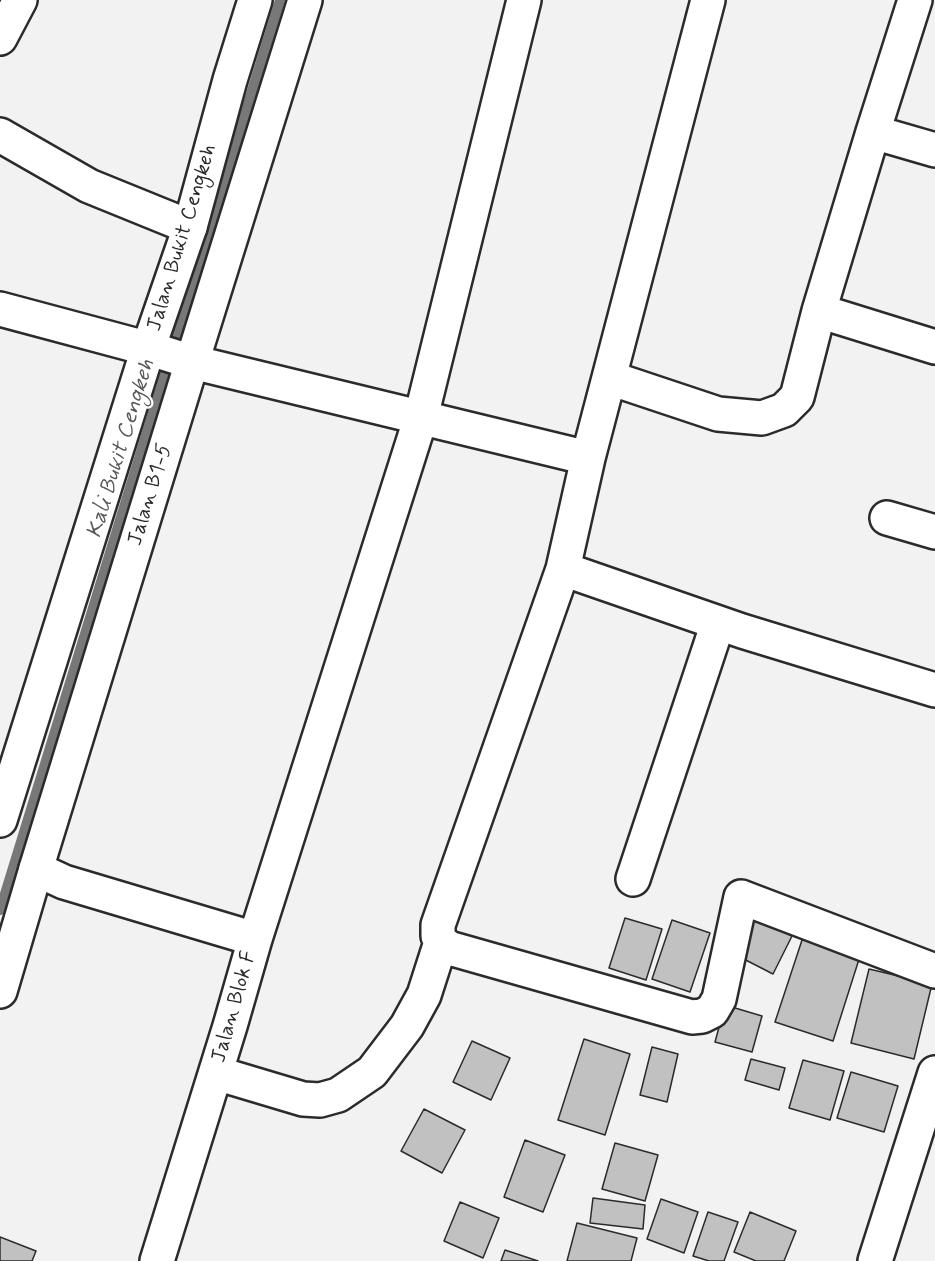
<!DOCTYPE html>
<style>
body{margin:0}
canvas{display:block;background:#f2f2f2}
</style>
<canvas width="935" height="1261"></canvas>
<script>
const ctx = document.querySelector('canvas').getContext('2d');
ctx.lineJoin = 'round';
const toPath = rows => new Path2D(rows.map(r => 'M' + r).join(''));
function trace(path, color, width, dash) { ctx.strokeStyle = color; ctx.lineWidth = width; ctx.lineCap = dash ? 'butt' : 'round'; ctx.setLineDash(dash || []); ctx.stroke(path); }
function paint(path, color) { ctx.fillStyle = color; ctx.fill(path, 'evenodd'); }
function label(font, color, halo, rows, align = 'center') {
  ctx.font = font + ' Mynerve,sans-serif'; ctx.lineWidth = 4.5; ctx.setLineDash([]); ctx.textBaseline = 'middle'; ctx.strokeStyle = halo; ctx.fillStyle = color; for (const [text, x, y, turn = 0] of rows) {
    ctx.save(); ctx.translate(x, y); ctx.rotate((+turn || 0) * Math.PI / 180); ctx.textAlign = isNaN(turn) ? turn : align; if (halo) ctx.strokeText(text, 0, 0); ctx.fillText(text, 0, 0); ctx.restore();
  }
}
trace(toPath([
 [0,910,280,0]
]), '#787878', 10);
const building = toPath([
 [625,918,662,929,646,980,609,968,625,918],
 [755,918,792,936,773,974,736,955,755,918],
 [672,920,710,933,690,992,652,979,672,920],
 [804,934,861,953,833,1041,775,1022,804,934],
 [869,969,932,984,914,1059,851,1043,869,969],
 [725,1005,762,1016,752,1052,715,1042,725,1005],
 [584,1039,630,1054,605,1135,558,1120,584,1039],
 [472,1041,510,1058,491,1100,453,1082,472,1041],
 [652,1047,678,1054,667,1102,640,1095,652,1047],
 [751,1059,785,1068,779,1090,745,1080,751,1059],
 [803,1060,844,1071,830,1120,789,1108,803,1060],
 [851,1072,898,1086,884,1132,837,1118,851,1072],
 [424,1109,465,1130,442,1173,401,1151,424,1109],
 [525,1140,565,1155,543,1212,504,1197,525,1140],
 [615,1143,658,1155,645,1201,602,1189,615,1143],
 [593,1198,645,1205,643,1229,590,1223,593,1198],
 [661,1199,698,1212,684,1253,647,1239,661,1199],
 [460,1202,499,1218,483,1258,444,1241,460,1202],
 [708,1212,738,1222,724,1261,709,1261,693,1256,708,1212],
 [750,1212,796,1231,784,1261,756,1261,734,1252,750,1212],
 [577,1223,637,1238,631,1261,567,1261,577,1223],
 [0,1237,36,1251,32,1261,0,1261,0,1237],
 [505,1250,538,1261,501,1261,505,1250]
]);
paint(building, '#c1c1c1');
trace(building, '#2b2b2b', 1.5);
const street = toPath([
 [708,0,588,458,563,569,438,925,438,936,441,942,449,948,692,1017,702,1016,712,1011,719,999,741,897,935,971],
 [0,38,20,0],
 [873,132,935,150],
 [0,135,89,186,190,227],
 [0,309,157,351,192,362,588,458],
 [819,311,935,347],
 [610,378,718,414,762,418,784,410,797,397,819,311,873,132,915,0],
 [887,518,935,532],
 [563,569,742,631,935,690],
 [36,869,64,882,255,939,230,1026,157,1261],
 [633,879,718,623],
 [255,939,421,417,524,0],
 [216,1073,303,1099,320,1100,338,1095,372,1072,407,1026,424,995,441,942],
 [875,1261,935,1073]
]);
const secondary = toPath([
 [0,820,148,349,190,227,230,80,255,0],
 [0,991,36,869,192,362,305,0]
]);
trace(street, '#2b2b2b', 38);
trace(secondary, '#2b2b2b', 38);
trace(street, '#fff', 33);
trace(secondary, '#fff', 33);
label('21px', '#2b2b2b', '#fff', [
 ["Jalan Bukit Cengkeh",183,238,-73],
 ["Jalan B1-5",151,495,-73],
 ["Jalan Blok F",235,1007,-74]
]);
label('italic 22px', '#585858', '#fff', [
 ["Kali Bukit Cengkeh",122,449,-73]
]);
</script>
